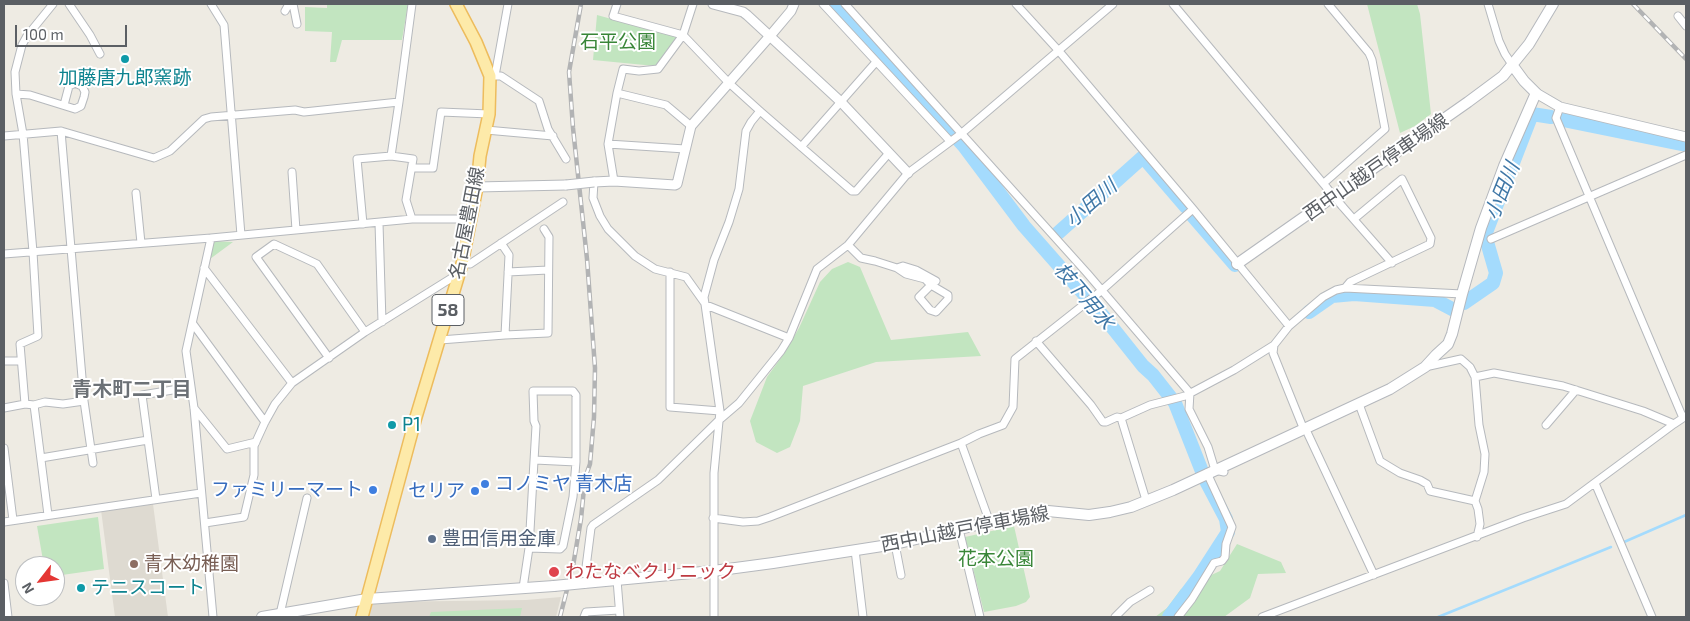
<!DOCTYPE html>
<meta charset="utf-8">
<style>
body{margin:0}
#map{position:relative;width:1690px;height:621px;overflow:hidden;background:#eeebe3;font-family:"Exo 2",sans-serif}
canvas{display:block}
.frame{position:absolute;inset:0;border:5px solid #5b5f64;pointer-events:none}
.north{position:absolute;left:15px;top:556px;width:50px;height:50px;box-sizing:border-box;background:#fff;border:1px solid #bdbfc1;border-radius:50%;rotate:240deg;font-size:14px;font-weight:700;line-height:20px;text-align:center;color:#5b5f64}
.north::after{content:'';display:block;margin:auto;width:18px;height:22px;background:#e43633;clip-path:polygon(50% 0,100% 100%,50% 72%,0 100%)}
.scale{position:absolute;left:15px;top:25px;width:112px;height:22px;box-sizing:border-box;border:2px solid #5b5f64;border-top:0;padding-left:6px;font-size:15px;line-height:18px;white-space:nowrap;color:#5b5f64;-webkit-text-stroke:4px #fff;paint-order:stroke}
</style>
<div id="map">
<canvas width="1690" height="621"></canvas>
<div class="frame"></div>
<div class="north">N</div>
<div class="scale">100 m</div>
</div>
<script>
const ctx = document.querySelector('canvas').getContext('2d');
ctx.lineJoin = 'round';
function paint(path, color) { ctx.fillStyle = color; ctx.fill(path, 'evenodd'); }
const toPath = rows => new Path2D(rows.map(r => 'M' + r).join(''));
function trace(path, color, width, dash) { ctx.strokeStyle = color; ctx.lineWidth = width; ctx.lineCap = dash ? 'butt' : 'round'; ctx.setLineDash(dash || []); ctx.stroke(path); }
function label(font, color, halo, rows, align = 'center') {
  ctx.font = font + ' "Exo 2","Noto Sans JP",sans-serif'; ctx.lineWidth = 4; ctx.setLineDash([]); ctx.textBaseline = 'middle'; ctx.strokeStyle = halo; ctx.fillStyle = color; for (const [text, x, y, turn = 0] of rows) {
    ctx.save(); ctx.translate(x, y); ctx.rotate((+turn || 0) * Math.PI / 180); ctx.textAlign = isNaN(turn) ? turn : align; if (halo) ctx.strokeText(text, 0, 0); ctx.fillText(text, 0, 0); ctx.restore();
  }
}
paint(toPath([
 [153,504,168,617,115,617,101,510],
 [561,597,556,617,366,617,369,607,376,602,526,600]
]), '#dedad1');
paint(toPath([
 [327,4,408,4,402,40,342,40,336,62,330,62,332,32,305,31,305,7,327,8],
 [1367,4,1417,4,1420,14,1431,114,1415,126,1400,133],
 [597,15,677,37,655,66,593,60],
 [213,241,233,242,210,259],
 [848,262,860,267,891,340,968,332,981,356,876,362,803,386,800,421,790,447,777,453,756,442,750,421,767,377,783,355,799,328,820,282,832,269],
 [98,517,104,569,55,576,55,566,44,566,37,526],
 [1014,526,1030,597,1026,602,1016,606,984,612,965,537],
 [1237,544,1281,562,1286,573,1258,574,1250,598,1224,617,1155,617,1167,608,1181,589,1220,571],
 [522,608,520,617,429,617,431,612]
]), '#c2e5c0');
trace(toPath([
 [1624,542,1686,515],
 [1438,617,1611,547]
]), '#a4dbfd', 2.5);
trace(toPath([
 [836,4,964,146,1024,226,1104,317,1143,366,1153,375,1175,403,1205,479,1226,519,1228,532,1199,577,1169,617],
 [1563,120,1686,145],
 [1191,214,1235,265],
 [1058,233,1143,157,1186,207],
 [1464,303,1493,283,1496,273,1485,235,1532,114,1551,117],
 [1309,312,1332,296,1354,294,1435,300,1454,310]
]), '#a4dbfd', 14);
const minor = toPath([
 [69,4,90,35,100,54],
 [211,4,224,25,225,37,241,235],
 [293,4,297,24],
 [617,4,613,16,683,35,729,83,760,111,852,191,856,191,889,153],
 [823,4,950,141],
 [845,4,1087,273,1190,393,1189,409,1208,447,1215,470,1224,472],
 [1016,4,1058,50,1193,209,1289,326],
 [1173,4,1327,188],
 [1488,4,1499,41,1505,54,1513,66],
 [285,11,289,4],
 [1678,16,1686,26],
 [490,76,501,76,539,101,548,129,566,159],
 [495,76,508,4],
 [617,93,623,69,639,71,658,69,683,35,693,4],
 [16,94,30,95,75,109,81,106,84,97,85,92,82,86,75,83,69,86,64,105],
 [399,102,412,4],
 [1560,107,1556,118,1683,418],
 [486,130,553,136],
 [61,131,84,401,93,463],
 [4,136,61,131,154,158,170,151,204,119,211,117,295,110,304,112,399,102,391,156],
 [608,144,685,149],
 [801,147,876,62],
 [412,168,433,168,441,112,489,114],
 [292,172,296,230],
 [614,181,608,144,617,93,666,105,691,126],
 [594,182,593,198,600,216,608,229,635,256,655,269,686,277,706,305,789,338],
 [1324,183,1385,129,1372,60,1369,53,1328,4],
 [136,193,141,243],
 [1342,206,1392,263],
 [379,223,382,322],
 [363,224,357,159,391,156,413,159,406,200,412,219],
 [211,238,186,351,194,408,213,617],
 [1491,239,1686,155],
 [848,245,861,258,875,261,897,268,906,274,925,279,931,285,919,297,930,310,936,312,948,299,948,295,931,285],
 [4,254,211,238,412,219,470,219],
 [462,264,470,264,563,202],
 [204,268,292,383],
 [897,268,903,266,916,270,936,281],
 [508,272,548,270],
 [670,272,670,407,720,411],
 [1345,288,1350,282,1430,244,1431,238,1402,179,1354,219],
 [193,324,265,422],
 [505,335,548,333,549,237,544,229],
 [440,340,505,335,509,255,501,243],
 [1036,341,1091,405,1103,422,1106,422,1117,417,1121,418,1150,405,1185,396,1234,370,1274,345,1289,326,1323,297,1336,290,1345,288,1462,294],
 [1274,345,1273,353,1304,430,1307,432,1374,575],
 [329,358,256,257,274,244,317,264,365,332],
 [4,361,21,361],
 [1425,367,1461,359,1470,367,1475,377,1494,373,1563,386,1643,411,1674,424],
 [1475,377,1479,425,1485,454,1484,472,1475,501],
 [25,404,20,344,38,336,33,252,23,134,16,94,15,72,22,45,27,36,53,4],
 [1359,404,1380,461,1400,473,1420,480,1427,484,1430,491,1475,501,1478,509,1480,524,1477,537],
 [34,405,48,515],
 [4,408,25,404,34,405,45,402,63,404,84,401],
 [194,408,227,449,256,442],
 [1121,418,1146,500],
 [1546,425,1576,390],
 [961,443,990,523],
 [4,448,13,520],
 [41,458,148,440],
 [1595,483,1652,617],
 [156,499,142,395,191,387],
 [713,518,743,522,758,521,770,517,961,443,979,434,1003,425,1013,407,1015,359,1101,291,1193,209],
 [4,522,201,493],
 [205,523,244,517,254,475,254,446,265,422,275,404,292,383,365,332,458,274],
 [959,529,980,617],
 [895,544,901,575],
 [529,548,560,549,563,546,573,497,576,462],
 [855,550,863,617],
 [617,580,620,617],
 [4,583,8,617],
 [584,583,591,528,593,525,658,480,718,421,739,403,781,351,789,338,817,269,848,245,908,173,962,133,1113,4],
 [523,588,529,548,536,426,534,421,533,391,573,391,576,395,576,462,535,460],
 [280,614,307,498],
 [584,617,586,612,619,610],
 [714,617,714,473,720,411,704,297,714,260,729,222,739,189,746,131,751,122,760,111],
 [1115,617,1130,602,1150,590],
 [1178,617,1192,599,1214,563,1222,561,1225,557,1226,544,1232,527,1207,473],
 [1262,617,1523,518,1566,504,1674,424,1686,416]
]);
const tertiary = toPath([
 [713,4,743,12,747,15,841,102,908,173],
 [1536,93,1560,107,1686,137],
 [594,182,614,181,675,185,677,184,691,126,770,36,791,11,794,4],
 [477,187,566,185]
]);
const secondary = toPath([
 [1237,264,1468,102,1503,76,1529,44,1553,4],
 [584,583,713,571,773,563,895,544,1007,518,1048,511,1089,515,1110,512,1131,507,1173,490,1390,389,1425,367,1436,355,1448,344,1452,334,1462,294,1481,228,1504,166,1536,93,1524,81,1513,66],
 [262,617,367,599,554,586]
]);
const primary = toPath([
 [362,617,416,417,462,264,477,187,480,156,489,114,490,76,476,42,456,4]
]);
trace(minor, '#b6b9bd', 9);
trace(tertiary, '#b6b9bd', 11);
trace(secondary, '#b5b8bd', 12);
trace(primary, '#edbc5d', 14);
trace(minor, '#fff', 7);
trace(tertiary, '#fff', 9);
trace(secondary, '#fff', 10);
trace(primary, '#fdeaa9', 11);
const rail = toPath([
 [1633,4,1686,59],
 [560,617,573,566,581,519,585,478,590,464,594,417,595,368,587,259,573,128,569,72,581,4]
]);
trace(rail, '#b2b3b4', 4.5);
trace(rail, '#fff', 2.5, [8]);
const minorBridge = toPath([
 [1327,188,1342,206]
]);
const tertiaryBridge = toPath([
 [566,185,594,182]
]);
const secondaryBridge = toPath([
 [554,586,584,583]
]);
trace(minorBridge, '#b6b9bd', 9, []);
trace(tertiaryBridge, '#b6b9bd', 11, []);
trace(secondaryBridge, '#b5b8bd', 12, []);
trace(minorBridge, '#fff', 7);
trace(tertiaryBridge, '#fff', 9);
trace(secondaryBridge, '#fff', 10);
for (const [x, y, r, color] of [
 [125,59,5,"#0f9aa8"],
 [392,425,5,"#0f9aa8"],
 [485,484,5,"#3f7fe0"],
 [373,490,5,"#3f7fe0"],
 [475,491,5,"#3f7fe0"],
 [432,539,5,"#5c6f8a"],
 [134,564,5,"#8d6e63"],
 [554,572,6,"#e0444e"],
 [81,588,5,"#0f9aa8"]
]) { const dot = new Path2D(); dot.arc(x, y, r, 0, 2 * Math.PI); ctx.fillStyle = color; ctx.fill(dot); trace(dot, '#fff', 2); }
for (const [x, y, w] of [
 [448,310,32]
]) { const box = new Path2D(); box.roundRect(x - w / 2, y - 15.5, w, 31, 4); ctx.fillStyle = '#fff'; ctx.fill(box); trace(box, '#5b5f64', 1); }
label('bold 18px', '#5b5f64', null, [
 ["58",448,310]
]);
label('19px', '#398638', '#fff', [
 ["石平公園",618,42],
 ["花本公園",996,559]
]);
label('19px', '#0d838f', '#fff', [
 ["加藤唐九郎窯跡",125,78,"center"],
 ["P1",402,425],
 ["テニスコート",91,588]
], 'left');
label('19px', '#5b5f64', '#fff', [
 ["西中山越戸停車場線",1376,167,-35],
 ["名古屋豊田線",467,223,-79],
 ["西中山越戸停車場線",965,529,-11]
]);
label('19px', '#366cbe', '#fff', [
 ["コノミヤ 青木店",495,484,"left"],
 ["ファミリーマート",363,490],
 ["セリア",465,491]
], 'right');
label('19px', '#4e5e75', '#fff', [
 ["豊田信用金庫",442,539]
], 'left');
label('19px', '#785e54', '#fff', [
 ["青木幼稚園",144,564]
], 'left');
label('19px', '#be3a42', '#fff', [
 ["わたなべクリニック",565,572]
], 'left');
label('italic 20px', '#3f77a6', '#fff', [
 ["小田川",1502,191,-68],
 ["小田川",1091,203,-41],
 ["枝下用水",1084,296,50]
]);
label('bold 20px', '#6c7176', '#fff', [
 ["青木町二丁目",132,389]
]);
</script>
